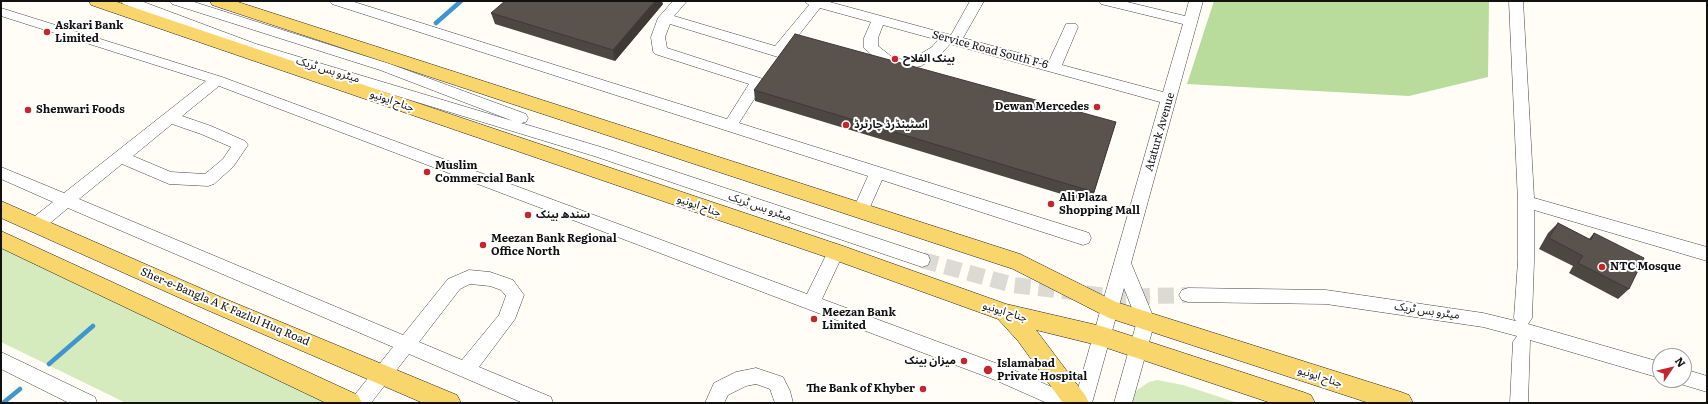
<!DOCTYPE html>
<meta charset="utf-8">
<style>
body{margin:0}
#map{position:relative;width:1708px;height:404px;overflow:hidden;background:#fffdf5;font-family:Literata,serif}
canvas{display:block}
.frame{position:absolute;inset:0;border:2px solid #111;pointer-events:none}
.north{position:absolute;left:1652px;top:348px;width:40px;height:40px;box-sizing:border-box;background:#fff;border:1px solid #a0a0a0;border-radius:50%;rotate:55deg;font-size:11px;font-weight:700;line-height:16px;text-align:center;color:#111}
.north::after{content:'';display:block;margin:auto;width:14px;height:18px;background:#c4262e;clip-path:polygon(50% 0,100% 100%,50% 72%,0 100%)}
</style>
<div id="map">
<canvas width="1708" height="404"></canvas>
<div class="frame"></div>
<div class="north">N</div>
</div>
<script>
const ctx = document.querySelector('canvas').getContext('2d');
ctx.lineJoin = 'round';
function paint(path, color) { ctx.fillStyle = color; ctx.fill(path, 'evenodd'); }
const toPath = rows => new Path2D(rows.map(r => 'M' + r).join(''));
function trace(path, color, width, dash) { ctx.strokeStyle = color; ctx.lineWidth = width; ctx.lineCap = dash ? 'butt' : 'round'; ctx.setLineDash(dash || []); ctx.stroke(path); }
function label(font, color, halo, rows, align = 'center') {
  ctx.font = font + ' Literata,"Noto Sans Arabic",serif'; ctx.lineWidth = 4; ctx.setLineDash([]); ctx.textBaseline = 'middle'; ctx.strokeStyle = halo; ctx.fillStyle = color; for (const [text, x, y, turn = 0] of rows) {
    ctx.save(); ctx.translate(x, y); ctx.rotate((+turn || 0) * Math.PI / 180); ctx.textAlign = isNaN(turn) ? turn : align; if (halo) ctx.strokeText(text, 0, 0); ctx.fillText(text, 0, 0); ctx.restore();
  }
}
paint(toPath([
 [1,245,362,403,126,403,1,342],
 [1157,380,1183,385,1238,403,1132,403,1134,392,1149,382]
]), '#d5ebbd');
paint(toPath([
 [1214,1,1489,1,1488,77,1409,96,1187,84]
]), '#b9dc9c');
trace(toPath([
 [436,23,461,1],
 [49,364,93,326],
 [3,403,20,389]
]), '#3f96cf', 4.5);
trace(toPath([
 [922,260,1013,285,1116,297,1188,295]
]), '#dbdad3', 16, [16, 8]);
const minor = toPath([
 [121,1,141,1,256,44,513,121,380,70,172,4,170,1,191,1,390,64,526,114,528,118,526,122,521,123,604,148,928,255,930,260,928,265,922,267,594,156,246,50,123,4,121,1],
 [330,1,351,1,727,119,749,84,655,54,653,51,651,37,658,18,673,1,687,1,674,16,775,46,809,5,804,1,826,1,951,35,970,1,984,1,963,38,1049,61,1066,24,1076,24,1078,27,1062,65,1163,92,1183,24,1101,4,1099,1,1123,1,1185,16,1189,1,1203,1,1131,263,1155,321,1132,403,1114,403,1137,321,1124,288,1092,403,1047,403,995,380,219,86,182,116,211,126,245,141,248,145,233,167,214,184,208,186,169,184,122,164,79,199,403,335,448,279,469,270,490,272,513,280,524,295,515,319,479,367,551,397,553,403,523,403,409,354,371,403,351,403,353,397,393,347,68,208,43,229,37,230,31,229,29,224,31,219,53,202,1,179,1,167,64,193,206,81,1,16,1,8,222,77,807,294,830,247,836,245,842,247,844,252,822,299,1009,368,1074,397,1075,399,1160,102,950,44,942,53,921,66,904,70,887,66,882,64,864,48,864,38,871,22,820,8,783,55,778,57,670,24,665,37,667,48,763,79,765,82,739,123,1083,231,1089,233,1091,238,1089,243,1083,245,882,180,866,216,860,218,854,216,852,212,868,176,332,4,330,1],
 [883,25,938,40,932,47,912,59,904,60,892,57,878,46,878,38,883,25],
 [172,124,201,134,231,147,223,159,205,174,171,172,133,156,172,124],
 [470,284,490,286,501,290,506,296,499,315,462,360,419,342,460,289,470,284],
 [1509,1,1523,1,1534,198,1707,247,1707,261,1534,210,1534,261,1532,318,1528,324,1660,362,1660,378,1530,340,1528,403,1510,403,1513,342,1517,336,1483,327,1326,304,1188,302,1182,300,1179,295,1182,290,1188,288,1326,290,1483,313,1516,321,1514,318,1518,261,1518,202,1509,1],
 [1,352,95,397,97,403,69,403,1,369,1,352],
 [756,368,783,377,790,391,793,403,775,403,770,389,756,384,746,386,728,395,724,403,705,403,714,383,736,372,756,368],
 [1684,369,1707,376,1707,392,1677,383,1676,380,1684,380,1684,369]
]);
const major = toPath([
 [89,1,114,1,843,246,1006,304,1101,326,1303,392,1311,395,1315,403,1271,403,1101,346,1036,330,1085,395,1089,403,1063,403,1018,341,998,319,829,258,91,5,89,1],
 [210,1,235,1,1020,254,1116,302,1401,392,1409,395,1413,403,1369,403,1109,318,1013,269,212,5,210,1],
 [1,201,223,298,457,395,461,403,423,403,207,310,1,218,1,201],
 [1,231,358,395,362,403,326,403,1,248,1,231]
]);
trace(minor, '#444', 1);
trace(major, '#222', 1);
paint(minor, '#fff');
paint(major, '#f9d66b');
paint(toPath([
 [663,4,615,61,495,24,491,13],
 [754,90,1116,122,1091,203,755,101],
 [1558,223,1589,239,1594,233,1629,289,1618,299,1569,273,1573,266,1539,249,1548,233]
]), '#4d4742');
paint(toPath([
 [655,1,662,1,663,4,615,61,613,50]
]), '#3f3936');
const building = toPath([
 [505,1,655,1,613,50,491,13,505,1],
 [795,34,1116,122,1094,192,754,90,795,34],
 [1558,223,1591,240,1594,233,1644,258,1629,289,1578,263,1583,256,1549,238,1558,223]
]);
paint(building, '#5a524d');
trace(building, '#3f3936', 1);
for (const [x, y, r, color] of [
 [47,32,4,"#c4262e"],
 [895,59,4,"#c4262e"],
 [1097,107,4,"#c4262e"],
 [28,110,4,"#c4262e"],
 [846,125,4,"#c4262e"],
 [427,172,4,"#c4262e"],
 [1051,204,4,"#c4262e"],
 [528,215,4,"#c4262e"],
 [483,245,4,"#c4262e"],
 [1602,267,4,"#c4262e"],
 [814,319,4,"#c4262e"],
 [964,361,4,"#c4262e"],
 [988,370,5,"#c4262e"],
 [923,389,4,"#c4262e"]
]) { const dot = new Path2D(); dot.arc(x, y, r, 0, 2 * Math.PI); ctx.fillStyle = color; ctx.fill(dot); trace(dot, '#fff', 1.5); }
label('bold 11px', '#111', '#fff', [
 ["Askari Bank",55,26],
 ["Limited",55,39],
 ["بینک الفلاح",903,59],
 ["Dewan Mercedes",1089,107,"right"],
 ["Shenwari Foods",36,110],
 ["اسٹینڈرڈ چارٹرڈ",854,125],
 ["Muslim",435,166],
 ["Commercial Bank",435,179],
 ["Ali Plaza",1059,198],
 ["Shopping Mall",1059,211],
 ["سندھ بینک",536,215],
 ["Meezan Bank Regional",491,239],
 ["Office North",491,252],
 ["NTC Mosque",1610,267],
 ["Meezan Bank",822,313],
 ["Limited",822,326],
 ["میزان بینک",956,361,"right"],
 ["Islamabad",997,364],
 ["Private Hospital",997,377],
 ["The Bank of Khyber",915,389,"right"]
], 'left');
label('11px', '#111', '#fff', [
 ["Service Road South F-6",990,50,15],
 ["میٹرو بس ٹریک",328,70,17],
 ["جناح ایونیو",392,101,19],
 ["Ataturk Avenue",1160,132,-74],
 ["جناح ایونیو",699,206,19],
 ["میٹرو بس ٹریک",760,207,19],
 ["Sher-e-Bangla A K Fazlul Huq Road",225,307,23],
 ["میٹرو بس ٹریک",1427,311,8],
 ["جناح ایونیو",1005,312,17],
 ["جناح ایونیو",1320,377,18]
]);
</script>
